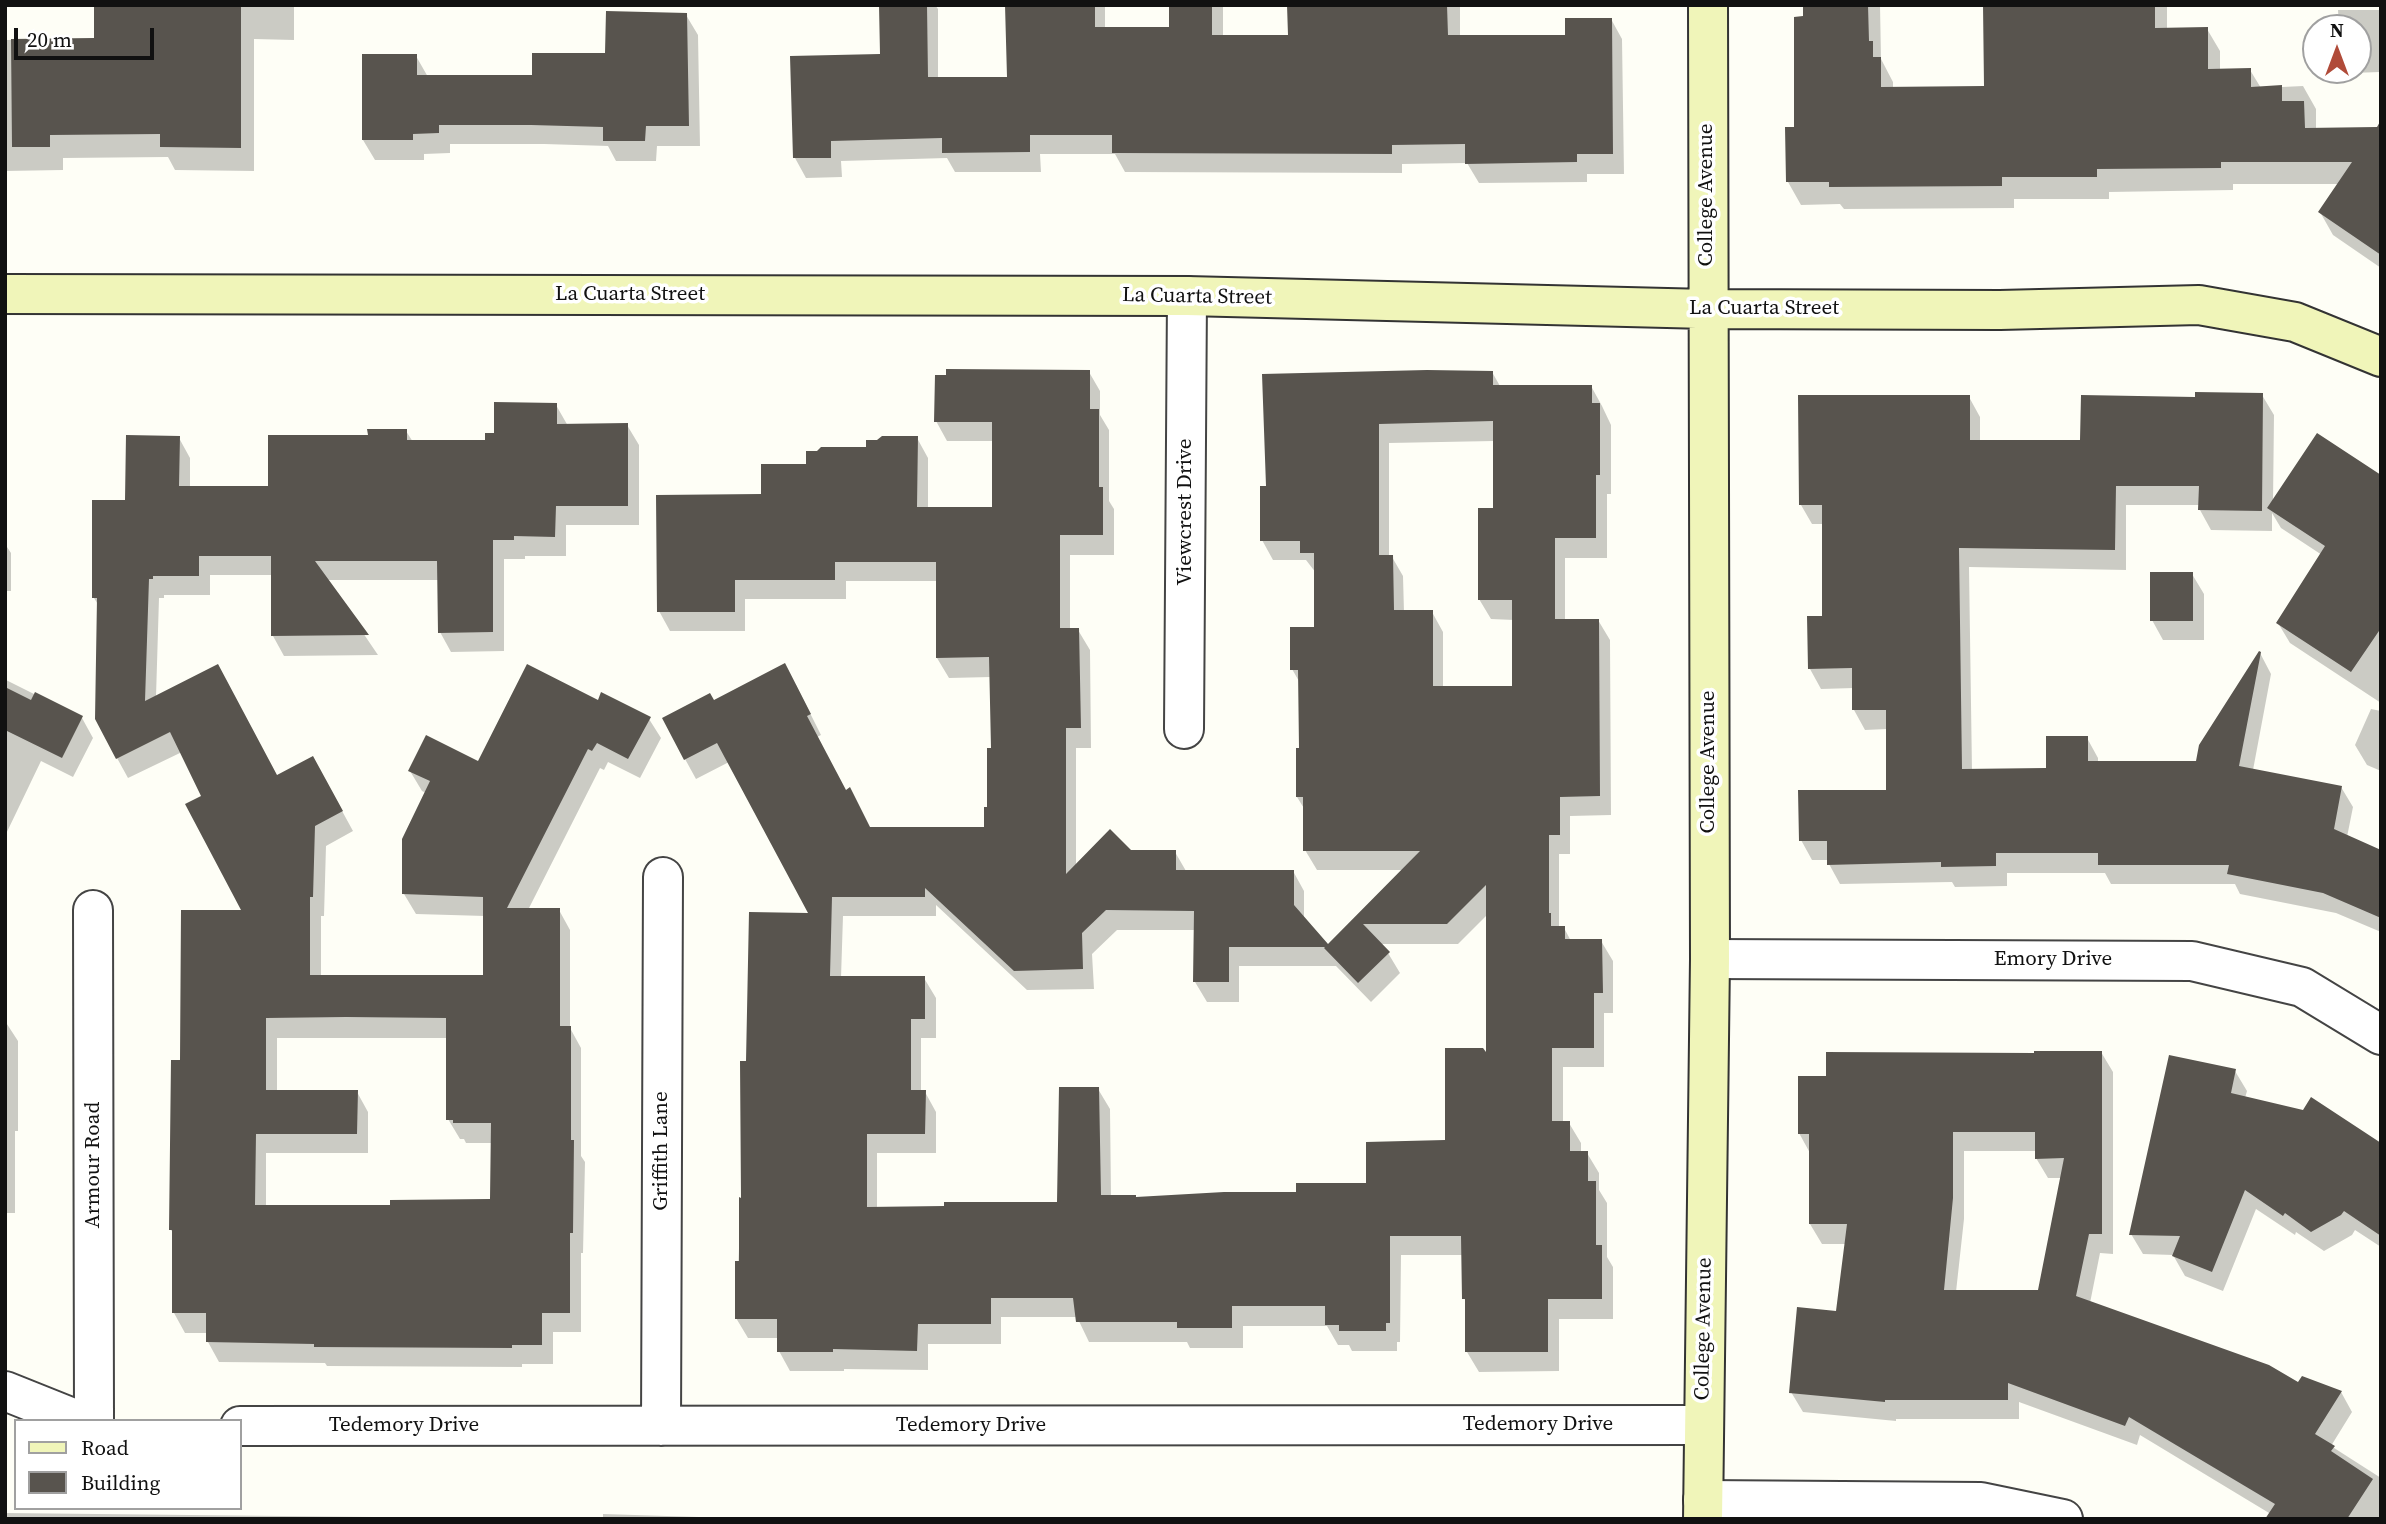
<!DOCTYPE html>
<style>
body{margin:0}
#map{position:relative;width:2386px;height:1524px;overflow:hidden;background:#fefef6;font-family:"Source Serif 4",serif}
canvas{display:block}
.frame{position:absolute;inset:0;border:7px solid #111;pointer-events:none}
.legend{position:absolute;left:14px;top:1419px;width:228px;height:91px;box-sizing:border-box;background:#fff;border:2px solid #a0a0a0;margin:0;padding:9px 12px;list-style:none;font-size:21px;color:#111}
.legend li{display:flex;align-items:center;gap:14px;height:35px}
.legend b{width:35px;border:2px solid #a0a0a0}
.north{position:absolute;left:2302px;top:14px;width:70px;height:70px;box-sizing:border-box;background:#fff;border:2px solid #a0a0a0;border-radius:50%;rotate:0deg;font-size:19px;font-weight:700;line-height:28px;text-align:center;color:#111}
.north::after{content:'';display:block;margin:auto;width:24px;height:32px;background:#b04b39;clip-path:polygon(50% 0,100% 100%,50% 72%,0 100%)}
.scale{position:absolute;left:14px;top:28px;width:140px;height:32px;box-sizing:border-box;border:4px solid #111;border-top:0;padding-left:9px;font-size:21px;line-height:24px;white-space:nowrap;color:#111;-webkit-text-stroke:5px #fff;paint-order:stroke}
</style>
<div id="map">
<canvas width="2386" height="1524"></canvas>
<div class="frame"></div>
<ul class="legend">
<li><b style="height:9px;background:#f0f5b9"></b>Road</li>
<li><b style="height:19px;background:#58544e"></b>Building</li>
</ul>
<div class="north">N</div>
<div class="scale">20 m</div>
</div>
<script>
const ctx = document.querySelector('canvas').getContext('2d');
ctx.lineJoin = 'round';
function paint(path, color) { ctx.fillStyle = color; ctx.fill(path, 'evenodd'); }
const toPath = rows => new Path2D(rows.map(r => 'M' + r).join(''));
function trace(path, color, width, dash) { ctx.strokeStyle = color; ctx.lineWidth = width; ctx.lineCap = dash ? 'butt' : 'round'; ctx.setLineDash(dash || []); ctx.stroke(path); }
function label(font, color, halo, rows, align = 'center') {
  ctx.font = font + ' "Source Serif 4",serif'; ctx.lineWidth = 7; ctx.setLineDash([]); ctx.textBaseline = 'middle'; ctx.strokeStyle = halo; ctx.fillStyle = color; for (const [text, x, y, turn = 0] of rows) {
    ctx.save(); ctx.translate(x, y); ctx.rotate((+turn || 0) * Math.PI / 180); ctx.textAlign = isNaN(turn) ? turn : align; if (halo) ctx.strokeText(text, 0, 0); ctx.fillText(text, 0, 0); ctx.restore();
  }
}
paint(toPath([
 [236,5,294,5,294,40,254,39,254,171,175,170,168,157,63,158,63,170,5,171,5,40,95,39],
 [881,5,935,5,938,9,938,78,1008,78,1006,5,1105,5,1105,29,1171,29,1171,5,1223,5,1223,37,1290,37,1289,5,1460,5,1460,36,1567,36,1611,19,1622,39,1624,174,1587,174,1587,182,1479,183,1467,163,1402,164,1402,173,1125,172,1115,154,1040,154,1041,172,955,172,947,158,841,161,842,177,806,178,795,158,882,56],
 [1805,5,1880,5,1881,59,1893,82,1893,89,1986,88,2086,5,2167,5,2167,29,2207,29,2220,51,2220,70,2250,70,2261,88,2303,86,2316,109,2316,129,2380,138,2380,72,2352,73,2351,70,2358,70,2358,28,2339,28,2338,10,2381,10,2381,268,2333,235,2320,212,2339,184,2233,184,2233,190,2109,192,2109,199,2014,199,2014,208,1844,209,1840,204,1801,205,1788,182,1796,129],
 [686,15,698,35,700,146,657,146,656,161,616,161,608,146,544,144,450,144,450,153,424,154,424,160,375,160,363,140,416,56,428,77,534,77,607,55],
 [1089,372,1100,391,1100,415,1109,430,1109,501,1114,509,1114,555,1070,555,1070,630,1078,630,1090,650,1091,748,1076,748,1076,866,1130,852,1175,852,1186,871,1293,871,1304,891,1304,920,1328,947,1403,870,1317,870,1305,850,1305,810,1297,797,1301,750,1300,683,1292,669,1316,629,1316,573,1306,560,1273,560,1262,540,1267,488,1264,376,1492,372,1500,386,1591,386,1602,406,1611,425,1611,494,1607,494,1607,558,1565,558,1565,620,1598,620,1610,640,1611,815,1570,816,1570,854,1559,854,1559,928,1564,928,1571,941,1601,941,1613,961,1613,1013,1604,1013,1604,1067,1563,1067,1563,1123,1569,1123,1581,1143,1581,1153,1587,1153,1599,1173,1599,1190,1607,1203,1607,1257,1613,1267,1613,1319,1559,1319,1559,1371,1479,1372,1467,1352,1467,1304,1464,1298,1463,1255,1401,1255,1400,1342,1397,1342,1397,1351,1352,1351,1349,1345,1338,1345,1327,1326,1243,1326,1243,1348,1190,1348,1187,1342,1089,1342,1077,1317,1001,1317,1001,1344,928,1344,928,1370,844,1369,844,1371,790,1371,779,1351,779,1338,748,1338,736,1318,747,1062,810,915,729,762,696,779,685,759,713,702,796,685,821,735,817,737,846,792,871,829,986,829,993,750,991,677,949,678,937,658,937,581,846,581,846,599,745,599,745,631,670,631,659,611,762,496,808,466,917,438,928,458,928,509,994,509,994,441,947,441,936,421],
 [1494,441,1494,510,1479,599,1491,619,1514,620,1514,688,1443,688,1443,632,1432,612,1404,612,1403,576,1392,557,1389,557,1389,443],
 [936,905,1027,990,1094,989,1092,954,1117,930,1195,930,1195,982,1207,1002,1239,1002,1239,966,1336,966,1371,1002,1400,973,1388,953,1379,944,1458,944,1488,914,1488,1056,1447,1142,1367,1185,1298,1194,1136,1198,1111,1197,1110,1109,1098,1089,1059,1203,877,1209,877,1153,936,1153,936,1112,925,1092,921,1092,921,1038,936,1038,936,998,924,978,841,978,843,916,936,916],
 [2262,395,2274,415,2273,503,2381,487,2381,703,2290,643,2278,623,2322,555,2281,528,2272,513,2272,531,2211,530,2200,510,2200,505,2126,505,2126,570,1969,567,1972,771,2047,770,2087,738,2098,758,2098,763,2198,763,2260,653,2271,674,2253,770,2341,787,2353,807,2347,837,2381,851,2381,932,2336,913,2240,894,2235,884,2111,884,2105,873,2007,873,2007,886,1955,887,1952,882,1840,884,1829,864,1829,860,1812,860,1801,840,1887,791,1887,729,1865,730,1854,710,1854,688,1821,689,1810,669,1824,618,1824,524,1812,524,1801,505,1969,397,1980,417,1980,442,2082,442,2196,399],
 [556,405,568,426,627,425,639,445,639,525,566,525,566,556,525,556,525,559,504,559,504,651,451,652,440,632,439,580,327,580,378,655,284,656,273,636,273,575,210,575,210,595,164,595,164,598,159,598,156,697,277,777,324,778,353,831,326,846,324,916,321,916,321,976,485,976,485,916,416,914,404,894,426,793,422,791,410,771,479,764,599,703,649,719,661,738,640,778,608,762,604,770,600,768,528,910,559,910,570,930,570,1028,581,1048,581,1156,585,1162,583,1253,581,1253,581,1332,553,1332,553,1364,522,1364,522,1367,327,1366,325,1363,219,1362,208,1342,208,1333,185,1333,174,1313,174,1234,171,1230,182,1062,244,912,204,796,182,752,128,778,117,758,99,606,94,598,127,502,179,438,190,458,190,488,270,488,370,437,406,431,413,442,487,442,496,434],
 [277,1038,448,1038,448,1119,460,1139,464,1139,466,1143,493,1143,492,1200,392,1207,266,1207,266,1153,368,1153,368,1112,357,1092,277,1092],
 [5,544,11,553,11,591,7,591,6,680,82,718,93,738,73,777,41,761,5,836],
 [2192,574,2204,594,2204,640,2163,640,2152,620],
 [2371,709,2381,711,2381,771,2367,765,2355,745],
 [5,1021,18,1041,18,1131,15,1131,15,1213,5,1213],
 [2101,1052,2113,1072,2113,1254,2100,1253,2090,1303,2299,1385,2341,1392,2352,1412,2331,1446,2381,1478,2381,1519,2279,1519,2140,1435,2137,1445,2019,1402,2019,1419,1896,1419,1896,1421,1803,1412,1791,1392,1837,1313,1846,1244,1822,1244,1810,1224,1810,1153,1799,1133,1828,1077,2036,1055],
 [1964,1151,2036,1151,2036,1158,2048,1178,2062,1178,2039,1292,1956,1292,1964,1219],
 [2235,1071,2247,1091,2245,1098,2381,1145,2381,1247,2355,1230,2352,1235,2324,1251,2296,1232,2295,1235,2256,1209,2223,1291,2185,1276,2173,1255,2143,1254,2131,1234],
 [5,1513,375,1517,603,1517,603,1514,763,1519,5,1519],
 [1180,1517,1223,1517,1224,1519,1180,1519]
]), '#0003');
paint(toPath([
 [94,5,241,5,241,148,160,147,160,134,50,135,50,147,12,147,11,39,94,38],
 [879,5,927,5,928,77,1007,77,1005,5,1095,5,1095,27,1169,27,1169,5,1212,5,1212,35,1288,35,1287,5,1447,5,1448,35,1565,35,1565,18,1612,18,1613,154,1577,154,1577,162,1465,164,1465,144,1392,145,1392,154,1112,153,1112,135,1030,135,1030,152,942,153,942,138,831,141,831,158,793,158,790,56,880,54],
 [1803,5,1868,5,1869,41,1873,41,1873,57,1881,57,1881,87,1984,86,1983,5,2155,5,2155,28,2208,27,2208,69,2251,68,2251,87,2282,85,2282,101,2304,101,2305,128,2377,127,2381,120,2381,255,2318,212,2352,162,2221,162,2221,168,2097,169,2097,177,2002,177,2002,186,1829,187,1829,182,1786,182,1785,127,1794,127,1794,17,1803,16],
 [606,11,687,13,689,126,646,126,645,141,603,141,603,127,531,125,439,125,439,133,413,134,413,140,362,140,362,54,417,54,417,75,532,75,532,53,605,53],
 [946,369,1090,370,1090,409,1099,409,1099,487,1103,487,1103,535,1060,535,1060,628,1079,628,1081,728,1066,728,1066,874,1110,829,1131,850,1176,850,1176,870,1294,870,1294,905,1328,944,1420,851,1303,851,1303,797,1296,797,1296,748,1299,748,1298,670,1290,670,1290,627,1314,627,1314,553,1300,553,1300,541,1260,541,1260,486,1266,486,1262,374,1427,370,1493,371,1493,385,1592,385,1592,403,1600,403,1600,475,1596,475,1596,538,1555,538,1555,619,1599,619,1600,796,1560,797,1560,835,1549,835,1549,913,1551,913,1551,926,1565,926,1565,939,1602,939,1603,993,1594,993,1594,1048,1552,1048,1552,1121,1570,1121,1570,1151,1588,1151,1588,1181,1596,1181,1596,1245,1602,1245,1602,1299,1548,1299,1548,1352,1465,1352,1465,1299,1462,1299,1461,1236,1390,1236,1390,1323,1386,1323,1386,1331,1339,1331,1339,1325,1325,1325,1325,1306,1232,1306,1232,1328,1177,1328,1177,1322,1076,1322,1073,1298,991,1298,991,1324,918,1324,917,1351,833,1349,833,1352,777,1352,777,1319,735,1319,735,1261,739,1261,739,1197,741,1198,740,1061,746,1061,749,912,808,913,717,743,684,760,662,718,710,693,714,700,785,663,811,714,807,716,846,790,850,787,870,827,984,827,984,807,987,807,987,748,991,748,989,657,936,658,936,562,835,562,835,580,735,580,735,612,657,612,656,495,761,494,761,464,806,464,806,451,817,451,821,447,866,447,866,440,877,440,882,436,918,436,917,507,992,507,992,422,934,422,935,375,946,375],
 [1493,421,1493,508,1478,508,1478,600,1512,600,1512,686,1433,686,1433,610,1394,610,1393,555,1379,555,1379,424],
 [1486,885,1486,1052,1483,1048,1445,1048,1445,1140,1366,1142,1366,1183,1296,1183,1296,1192,1224,1192,1136,1197,1136,1195,1101,1195,1099,1087,1059,1087,1057,1202,944,1202,944,1206,867,1207,867,1134,925,1134,926,1090,911,1090,911,1019,925,1019,925,976,830,976,832,897,925,897,925,888,1014,971,1083,969,1082,933,1106,910,1194,911,1193,982,1229,982,1229,947,1325,947,1324,948,1358,983,1390,952,1363,924,1447,924],
 [2195,392,2263,393,2262,511,2198,510,2199,486,2116,486,2115,550,1959,548,1962,769,2046,768,2046,736,2088,736,2088,761,2196,761,2199,745,2259,651,2261,652,2239,766,2342,786,2334,829,2381,850,2381,918,2323,893,2227,874,2229,865,2098,865,2098,853,1996,853,1996,866,1941,867,1941,862,1827,865,1827,841,1799,841,1798,790,1886,790,1886,710,1852,710,1852,668,1808,669,1807,616,1822,616,1822,505,1799,505,1798,395,1970,395,1970,440,2080,440,2081,395,2195,397],
 [494,402,557,403,557,424,628,423,628,506,556,506,555,537,514,536,514,540,493,540,493,632,438,633,437,561,315,561,369,635,271,636,271,556,199,556,199,576,153,576,153,579,149,579,145,701,218,664,277,775,313,756,343,811,315,826,313,897,310,897,310,975,483,975,483,897,402,894,402,839,430,781,408,771,426,735,478,761,527,664,598,700,601,692,651,717,628,759,597,743,592,751,588,749,507,908,560,908,560,1026,571,1026,571,1140,574,1140,573,1233,570,1233,570,1313,542,1313,542,1345,512,1345,512,1348,314,1347,314,1344,206,1342,206,1313,172,1313,172,1230,169,1230,171,1060,180,1060,181,910,241,910,185,804,201,796,170,732,116,759,95,719,97,598,92,598,92,500,125,500,126,435,180,436,179,486,268,486,268,435,368,435,367,429,407,429,407,440,485,440,485,433,494,433],
 [346,1017,446,1018,446,1120,453,1120,453,1123,491,1123,490,1199,390,1200,390,1205,255,1205,256,1134,357,1134,358,1090,266,1090,266,1018],
 [2317,433,2381,475,2381,628,2351,672,2276,623,2325,546,2267,508],
 [2150,572,2193,572,2193,621,2150,621],
 [5,687,31,700,35,692,83,716,62,758,5,730],
 [2034,1051,2102,1051,2102,1234,2089,1234,2076,1296,2269,1365,2298,1382,2302,1376,2342,1391,2315,1434,2335,1446,2331,1451,2373,1479,2347,1519,2265,1519,2275,1504,2129,1417,2125,1426,2008,1383,2008,1400,1885,1400,1885,1402,1789,1393,1797,1307,1836,1311,1847,1224,1809,1224,1809,1134,1798,1134,1798,1076,1826,1076,1826,1052,2034,1053],
 [1953,1132,2035,1132,2035,1159,2064,1158,2038,1290,1944,1290,1953,1198],
 [2169,1055,2236,1069,2231,1093,2303,1110,2311,1097,2381,1143,2381,1236,2344,1211,2341,1215,2311,1232,2285,1213,2283,1216,2245,1190,2212,1272,2172,1256,2180,1236,2129,1235]
]), '#58544e');
const street = toPath([
 [1184,729,1187,296],
 [93,910,94,1421],
 [1710,959,2192,961,2302,987,2381,1035],
 [5,1391,80,1421],
 [240,1426,1703,1425],
 [661,1426,663,877],
 [1703,1500,1981,1502,2063,1519]
]);
const secondary = toPath([
 [5,294,1187,296,1707,309,2000,310,2199,305,2295,322,2381,357],
 [1703,1519,1710,959,1708,5]
]);
trace(street, '#444', 42);
trace(secondary, '#333', 42);
trace(street, '#fff', 38);
trace(secondary, '#f0f5b9', 38);
label('21px', '#111', '#fff', [
 ["College Avenue",1707,195,-90],
 ["La Cuarta Street",630,295],
 ["La Cuarta Street",1197,297,1],
 ["La Cuarta Street",1764,309],
 ["Viewcrest Drive",1186,512,-90],
 ["College Avenue",1709,762,-90],
 ["Emory Drive",2053,960],
 ["Griffith Lane",662,1151,-90],
 ["Armour Road",94,1165,-90],
 ["College Avenue",1704,1329,-89],
 ["Tedemory Drive",1538,1425],
 ["Tedemory Drive",404,1426],
 ["Tedemory Drive",971,1426]
]);
</script>
